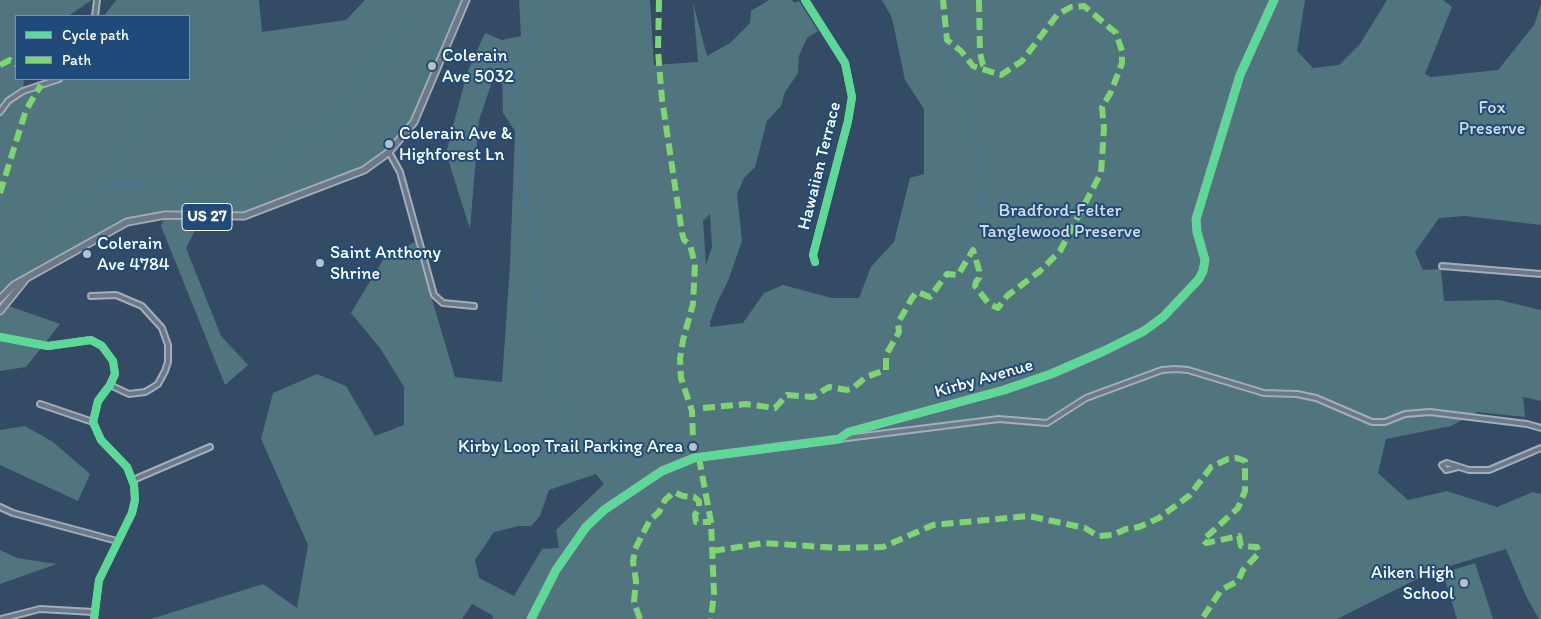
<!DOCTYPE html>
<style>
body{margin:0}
#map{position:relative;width:1541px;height:619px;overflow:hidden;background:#344b65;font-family:Itim,sans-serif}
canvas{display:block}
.legend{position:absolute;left:15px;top:15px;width:175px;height:65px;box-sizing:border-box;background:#1f4a7a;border:1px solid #7992af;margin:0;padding:6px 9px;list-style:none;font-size:15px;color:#fff}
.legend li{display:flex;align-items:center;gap:10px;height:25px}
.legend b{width:25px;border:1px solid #7992af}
</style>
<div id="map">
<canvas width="1541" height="619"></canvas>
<ul class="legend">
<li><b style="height:6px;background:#5adb95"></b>Cycle path</li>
<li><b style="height:6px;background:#7fd670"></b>Path</li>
</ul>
</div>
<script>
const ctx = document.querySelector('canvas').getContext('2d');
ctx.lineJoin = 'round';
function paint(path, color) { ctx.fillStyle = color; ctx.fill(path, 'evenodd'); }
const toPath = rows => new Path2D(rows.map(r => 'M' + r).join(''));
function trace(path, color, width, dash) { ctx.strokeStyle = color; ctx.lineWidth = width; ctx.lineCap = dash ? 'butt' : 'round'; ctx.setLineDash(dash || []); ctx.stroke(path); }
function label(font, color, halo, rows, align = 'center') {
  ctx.font = font + ' Itim,sans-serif'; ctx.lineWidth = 4; ctx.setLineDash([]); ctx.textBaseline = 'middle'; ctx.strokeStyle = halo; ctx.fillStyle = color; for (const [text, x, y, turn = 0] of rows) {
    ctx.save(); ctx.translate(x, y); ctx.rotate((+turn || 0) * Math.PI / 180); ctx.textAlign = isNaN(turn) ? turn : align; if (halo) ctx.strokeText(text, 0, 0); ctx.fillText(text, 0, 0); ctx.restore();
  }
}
paint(toPath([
 [0,0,92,0,68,16,16,16,16,79,24,79,23,90,59,79,189,79,189,16,104,16,116,0,259,0,262,32,346,20,365,0,466,0,407,133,364,170,244,216,202,217,186,248,221,336,248,365,225,385,161,226,165,215,139,218,27,278,0,299],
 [519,0,650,0,654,65,698,62,693,3,707,56,730,43,750,23,751,11,769,0,792,0,795,3,799,1,818,31,807,38,799,56,798,73,785,92,781,106,767,121,755,167,744,178,737,194,742,241,728,281,717,303,710,322,710,327,743,323,764,293,783,285,832,298,859,298,871,267,894,242,910,178,924,174,924,109,905,80,892,18,882,0,1305,0,1297,51,1313,68,1339,65,1360,44,1387,0,1443,0,1452,7,1425,74,1431,77,1498,70,1534,25,1541,4,1541,225,1465,216,1439,218,1415,252,1423,270,1441,269,1444,301,1499,300,1541,310,1541,401,1523,397,1525,417,1477,412,1451,426,1386,439,1378,473,1408,500,1447,491,1497,507,1533,492,1541,494,1541,619,1539,619,1526,596,1506,549,1433,571,1337,619,493,619,492,615,472,604,462,619,151,619,263,584,297,608,308,545,261,439,273,393,317,374,346,386,375,436,404,425,404,387,380,348,351,313,384,258,415,242,455,377,502,382,510,264,515,131,503,113,502,77,494,76,479,120,470,229,446,153,467,73,485,33,502,40,521,36],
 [710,214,712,247,706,265,703,221],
 [596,474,604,484,556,530,559,548,542,549,514,596,479,578,475,560,494,532,519,526,531,526,540,516,549,490],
 [6,305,60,324,26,367,0,371,0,317],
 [25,426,53,442,90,474,78,501,0,465,0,430],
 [0,550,17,558,57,564,0,584],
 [1475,563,1493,619,1457,619,1443,573]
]), '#50757e');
trace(toPath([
 [537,0,529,52,517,84,512,106,518,117,538,309,549,346,556,395,569,417,575,437,605,468,608,478,622,478,632,472,643,451,655,444],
 [114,185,121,157,153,79],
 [0,262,35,249,49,238,68,211,90,193,114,185,136,184,196,190,226,186,256,174,328,124,409,16],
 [755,425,757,414,765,410,860,410,923,381,936,350,931,330,941,302,981,215,979,167,970,109,943,47,939,0]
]), '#4778a1', 1);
const street = toPath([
 [805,0,845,63,852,97,848,121,813,255,815,262],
 [95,16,97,0],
 [0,112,8,101,23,91,59,79],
 [389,152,400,172,434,295,443,303,474,306],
 [1442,266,1541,274],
 [91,296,116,295,142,306,162,328,168,345,168,362,165,371,158,384,152,388,145,392,129,394,110,385],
 [0,337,48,346,91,340,102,346,113,361,115,374,110,385,98,401,93,422,101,440,127,467,134,485,135,500,132,513,99,580,94,619],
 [40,404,93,422],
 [839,439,999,419,1047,423,1086,398,1162,370,1175,369,1188,370,1264,393,1297,394,1316,398,1372,422,1385,422,1405,414,1430,412,1527,424,1541,428],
 [1458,467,1446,470,1442,465,1447,463,1469,470,1489,470,1541,448],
 [133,480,210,447],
 [0,507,13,513,117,541],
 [1,619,40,609,93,612]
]);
const secondary = toPath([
 [531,619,556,570,586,527,604,510,662,471,694,458,839,439,849,432,1004,390,1051,374,1104,351,1144,331,1163,317,1199,279,1203,271,1205,260,1197,232,1196,219,1240,75,1274,0]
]);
const primary = toPath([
 [0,299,14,285,127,222,165,215,244,216,364,170,389,152,414,122,466,0],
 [0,311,25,280]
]);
trace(street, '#a4aeba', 8);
trace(secondary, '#a4aeba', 9);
trace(primary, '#a4aeba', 9);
trace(street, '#6d7986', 4);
trace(secondary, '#6d7986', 5);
trace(primary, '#6d7986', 5.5);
trace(toPath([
 [659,0,658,51,662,99,682,233,684,240,690,245,695,264,693,304,683,340,680,359,681,378,692,411,693,440],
 [979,0,980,53,983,65,989,72],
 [0,65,10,60,16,65],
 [0,193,26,110,41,85],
 [703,408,746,404,775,408,787,395,813,397,829,387,847,390,853,388,866,377,886,370,886,355,899,332,898,323,912,298,917,292,930,297,947,274,958,275,973,250,979,270,979,278,976,282,975,286,989,304,998,308,1007,296,1040,271,1060,251,1101,173,1104,129,1102,107,1111,92,1122,63,1122,51,1116,33,1084,6,1071,7,1057,15,1022,61,1001,75,973,66,961,51,947,40,943,0],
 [699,458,711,522,714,593,711,619],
 [713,551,764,543,838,548,883,547,933,525,1029,516,1085,528,1098,536,1113,535,1126,529,1139,527,1159,518,1190,495,1211,467,1228,459,1237,458,1245,461,1245,491,1238,508,1203,540,1206,543,1239,536,1241,546,1257,547,1259,553,1243,570,1238,581,1221,590,1202,619],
 [640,619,634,602,636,581,633,562,635,549,650,520,659,512,665,500,674,492,683,496,694,497,699,501,699,508,695,515,696,522,711,522]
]), '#7fd670', 6, [12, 6]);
trace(toPath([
 [805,0,845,63,852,97,848,121,813,255,815,262],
 [0,337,48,346,91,340,102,346,113,361,115,374,110,385,98,401,93,422,101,440,127,467,134,485,135,500,132,513,99,580,94,619],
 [531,619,556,570,586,527,604,510,662,471,694,458,839,439,849,432,1004,390,1051,374,1104,351,1144,331,1163,317,1199,279,1203,271,1205,260,1197,232,1196,219,1240,75,1274,0]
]), '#5adb95', 8);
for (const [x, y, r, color] of [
 [432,66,5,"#b8c0c9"],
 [389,144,5,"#b8c0c9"],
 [87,254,5,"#b8c0c9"],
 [320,263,5,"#b8c0c9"],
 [693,447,5,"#b8c0c9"],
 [1464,583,5,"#b8c0c9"]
]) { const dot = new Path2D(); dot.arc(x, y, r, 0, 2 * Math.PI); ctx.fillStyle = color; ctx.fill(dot); trace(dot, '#1f4a7a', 2); }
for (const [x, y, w] of [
 [207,217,50]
]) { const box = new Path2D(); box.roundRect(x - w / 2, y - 13.5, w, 27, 4); ctx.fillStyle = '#1f4a7a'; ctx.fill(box); trace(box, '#fff', 1); }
label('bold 16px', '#fff', null, [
 ["US 27",207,217]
]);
label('18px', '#fff', '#1f4a7a', [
 ["Colerain",442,56],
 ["Ave 5032",442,77],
 ["Colerain Ave &",399,134],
 ["Highforest Ln",399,155],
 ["Colerain",97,244],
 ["Ave 4784",97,265],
 ["Saint Anthony",330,253],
 ["Shrine",330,274],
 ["Kirby Loop Trail Parking Area",683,447,"right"],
 ["Aiken High",1454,573,"right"],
 ["School",1454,594,"right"]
], 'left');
label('18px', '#d4dee0', '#1f4a7a', [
 ["Fox",1492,108],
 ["Preserve",1492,129],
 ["Bradford-Felter",1060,211],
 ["Tanglewood Preserve",1060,232]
]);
label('18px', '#fff', '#1f4a7a', [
 ["Hawaiian Terrace",820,166,-76],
 ["Kirby Avenue",984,379,-16]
]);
</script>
